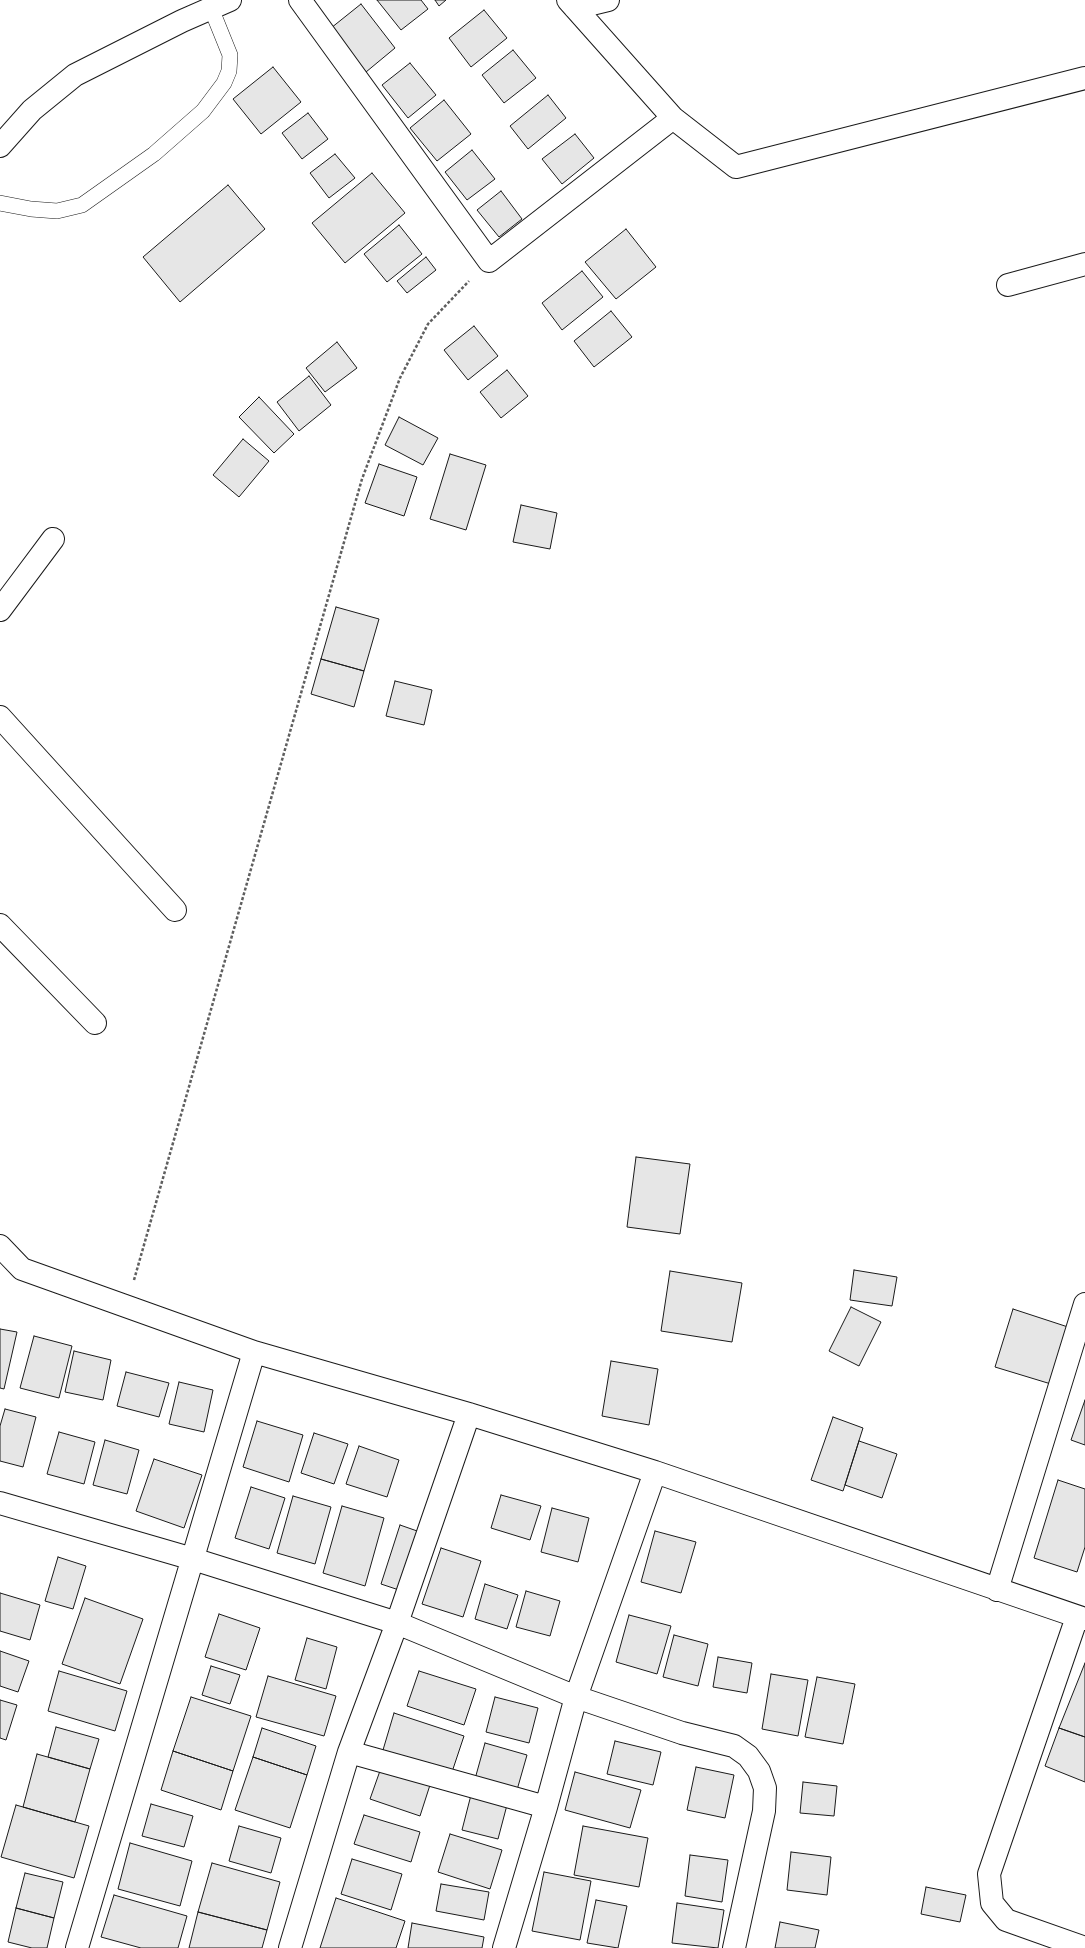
<!DOCTYPE html>
<style>
body{margin:0}
canvas{display:block;background:#fff}
</style>
<canvas width="1085" height="1948"></canvas>
<script>
const ctx = document.querySelector('canvas').getContext('2d');
ctx.lineJoin = 'round';
function paint(path, color) { ctx.fillStyle = color; ctx.fill(path, 'evenodd'); }
const toPath = rows => new Path2D(rows.map(r => 'M' + r).join(''));
function trace(path, color, width, dash) { ctx.strokeStyle = color; ctx.lineWidth = width; ctx.lineCap = dash ? 'butt' : 'round'; ctx.setLineDash(dash || []); ctx.stroke(path); }
const building = toPath([
 [377,0,421,0,428,9,401,30,377,0],
 [435,0,446,0,439,6,435,0],
 [361,4,395,48,366,72,331,28,361,4],
 [484,10,507,38,471,67,449,38,484,10],
 [513,50,536,78,504,103,482,75,513,50],
 [410,63,436,95,408,118,382,85,410,63],
 [273,67,301,102,261,134,233,99,273,67],
 [548,95,566,118,528,149,510,126,548,95],
 [444,100,471,134,437,161,410,128,444,100],
 [308,113,328,139,302,159,282,133,308,113],
 [575,134,594,158,562,184,542,159,575,134],
 [472,150,495,179,467,200,445,172,472,150],
 [335,154,355,178,329,198,310,173,335,154],
 [372,173,405,213,345,263,312,223,372,173],
 [228,185,265,229,180,302,143,257,228,185],
 [501,191,522,219,499,237,477,210,501,191],
 [399,225,422,254,387,282,364,254,399,225],
 [626,229,656,267,616,299,585,262,626,229],
 [426,257,436,270,407,293,397,281,426,257],
 [582,271,603,297,562,330,542,303,582,271],
 [611,311,632,337,594,367,574,341,611,311],
 [474,326,498,356,468,380,444,350,474,326],
 [337,342,357,368,325,392,306,368,337,342],
 [507,370,528,396,501,418,480,392,507,370],
 [309,376,331,405,299,431,277,402,309,376],
 [259,397,294,434,274,453,239,417,259,397],
 [399,417,438,438,423,465,385,445,399,417],
 [243,439,269,461,239,497,213,475,243,439],
 [450,454,486,465,466,530,430,519,450,454],
 [379,464,417,477,404,516,365,503,379,464],
 [521,505,557,513,550,549,513,542,521,505],
 [336,607,379,619,364,671,321,659,336,607],
 [321,659,364,671,354,707,311,694,321,659],
 [395,681,432,690,424,725,386,716,395,681],
 [636,1157,690,1164,680,1234,627,1227,636,1157],
 [854,1270,897,1277,892,1306,850,1300,854,1270],
 [670,1271,742,1283,732,1342,661,1331,670,1271],
 [851,1307,881,1322,859,1366,829,1351,851,1307],
 [1013,1309,1068,1327,1051,1384,995,1367,1013,1309],
 [0,1329,17,1332,4,1389,0,1388,0,1329],
 [34,1336,72,1346,59,1398,20,1388,34,1336],
 [74,1351,111,1360,103,1400,65,1392,74,1351],
 [611,1361,658,1369,649,1425,602,1416,611,1361],
 [126,1372,169,1383,159,1417,117,1406,126,1372],
 [179,1382,213,1390,204,1432,169,1424,179,1382],
 [1085,1400,1085,1445,1071,1440,1085,1400],
 [5,1409,36,1417,23,1467,0,1461,0,1426,5,1409],
 [833,1417,863,1428,843,1491,811,1480,833,1417],
 [257,1421,303,1435,289,1482,243,1467,257,1421],
 [59,1432,95,1442,84,1484,47,1474,59,1432],
 [314,1433,348,1444,334,1484,301,1473,314,1433],
 [105,1440,139,1450,127,1494,93,1485,105,1440],
 [859,1441,897,1454,882,1498,845,1485,859,1441],
 [359,1446,399,1460,387,1497,346,1484,359,1446],
 [154,1459,202,1475,184,1528,136,1511,154,1459],
 [1058,1480,1085,1489,1085,1547,1077,1572,1034,1558,1058,1480],
 [251,1487,285,1498,269,1549,235,1538,251,1487],
 [501,1495,541,1506,530,1540,491,1528,501,1495],
 [293,1496,331,1507,315,1564,277,1553,293,1496],
 [342,1506,384,1518,365,1586,323,1573,342,1506],
 [552,1508,589,1518,578,1562,541,1552,552,1508],
 [400,1525,420,1532,402,1591,381,1584,400,1525],
 [655,1531,696,1542,681,1593,641,1582,655,1531],
 [441,1548,481,1561,463,1617,422,1604,441,1548],
 [58,1557,86,1566,73,1609,45,1601,58,1557],
 [485,1584,518,1595,507,1629,475,1619,485,1584],
 [526,1591,560,1601,550,1636,516,1627,526,1591],
 [0,1593,40,1605,30,1640,0,1631,0,1593],
 [85,1598,143,1619,120,1684,62,1664,85,1598],
 [219,1614,260,1628,246,1670,205,1657,219,1614],
 [629,1615,671,1626,657,1674,616,1662,629,1615],
 [674,1635,708,1644,698,1686,663,1677,674,1635],
 [307,1638,337,1647,326,1689,295,1680,307,1638],
 [0,1651,29,1661,18,1692,0,1686,0,1651],
 [718,1657,752,1663,747,1693,713,1687,718,1657],
 [1085,1663,1085,1737,1059,1728,1085,1663],
 [211,1666,240,1675,230,1704,202,1695,211,1666],
 [59,1671,127,1691,115,1731,48,1711,59,1671],
 [419,1671,476,1689,464,1725,407,1706,419,1671],
 [771,1674,808,1680,798,1736,762,1729,771,1674],
 [268,1676,336,1696,324,1736,256,1717,268,1676],
 [817,1677,855,1684,843,1744,805,1737,817,1677],
 [191,1697,251,1716,233,1771,173,1751,191,1697],
 [495,1697,538,1708,529,1743,486,1732,495,1697],
 [0,1700,17,1705,6,1740,0,1738,0,1700],
 [394,1713,464,1736,452,1772,383,1750,394,1713],
 [56,1727,99,1739,90,1769,48,1757,56,1727],
 [262,1728,316,1746,307,1775,253,1757,262,1728],
 [1059,1728,1085,1737,1085,1782,1045,1766,1059,1728],
 [615,1741,661,1752,653,1785,607,1774,615,1741],
 [485,1743,527,1755,517,1790,475,1779,485,1743],
 [173,1751,233,1771,221,1810,161,1790,173,1751],
 [37,1754,90,1769,75,1822,23,1807,37,1754],
 [253,1757,307,1775,290,1828,235,1810,253,1757],
 [696,1767,734,1775,725,1818,687,1810,696,1767],
 [381,1768,430,1785,420,1816,370,1799,381,1768],
 [575,1772,641,1790,630,1828,565,1810,575,1772],
 [803,1782,837,1786,834,1816,800,1813,803,1782],
 [471,1795,507,1805,498,1839,462,1830,471,1795],
 [151,1804,193,1816,184,1847,142,1836,151,1804],
 [16,1805,89,1826,74,1878,1,1857,16,1805],
 [364,1815,420,1832,411,1862,354,1844,364,1815],
 [239,1826,281,1838,271,1873,229,1861,239,1826],
 [583,1826,648,1838,639,1887,574,1875,583,1826],
 [450,1834,502,1850,490,1889,438,1872,450,1834],
 [130,1843,192,1861,180,1906,118,1889,130,1843],
 [791,1852,831,1857,827,1895,787,1890,791,1852],
 [690,1855,728,1860,722,1902,685,1896,690,1855],
 [352,1859,402,1874,391,1910,341,1894,352,1859],
 [212,1863,280,1882,267,1930,198,1912,212,1863],
 [544,1872,591,1881,580,1940,532,1931,544,1872],
 [25,1873,63,1882,54,1918,16,1908,25,1873],
 [441,1884,489,1892,484,1920,436,1911,441,1884],
 [926,1887,966,1895,960,1922,921,1914,926,1887],
 [114,1895,187,1916,178,1948,141,1948,101,1937,114,1895],
 [336,1898,405,1921,396,1948,320,1948,336,1898],
 [596,1900,627,1906,618,1948,587,1943,596,1900],
 [677,1903,724,1910,718,1948,672,1943,677,1903],
 [16,1908,54,1918,47,1948,32,1948,8,1942,16,1908],
 [198,1912,267,1930,262,1948,189,1948,198,1912],
 [780,1922,819,1930,815,1948,775,1948,780,1922],
 [412,1923,484,1937,482,1948,408,1948,412,1923]
]);
paint(building, '#e6e6e6');
trace(building, '#1a1a1a', 1);
const lane = toPath([
 [0,203,31,209,57,211,82,205,154,154,203,111,224,83,229,71,230,55,211,8]
]);
const street = toPath([
 [300,0,489,261,673,118,568,0],
 [575,8,608,0],
 [673,118,736,167,1085,78],
 [0,146,32,110,75,75,182,21,230,0],
 [1008,285,1085,264],
 [0,610,53,539],
 [0,717,175,910],
 [0,925,95,1023],
 [0,1246,22,1269,254,1352,469,1414,655,1472,1085,1619],
 [0,1503,193,1559,397,1623,576,1697,682,1733,734,1746,748,1756,759,1771,765,1788,764,1811,734,1948],
 [997,1590,1085,1304],
 [1077,1617,989,1874,992,1903,1006,1920,1085,1948],
 [349,1752,546,1807],
 [77,1948,254,1352],
 [290,1948,349,1752,397,1623,469,1414],
 [504,1948,546,1807,576,1697,655,1472]
]);
trace(lane, '#1a1a1a', 16);
trace(street, '#1a1a1a', 24);
trace(toPath([
 [134,1280,362,479,400,378,428,324,469,281]
]), '#5f5f5f', 2.5, [3, 2]);
trace(lane, '#fff', 15);
trace(street, '#fff', 22);
</script>
